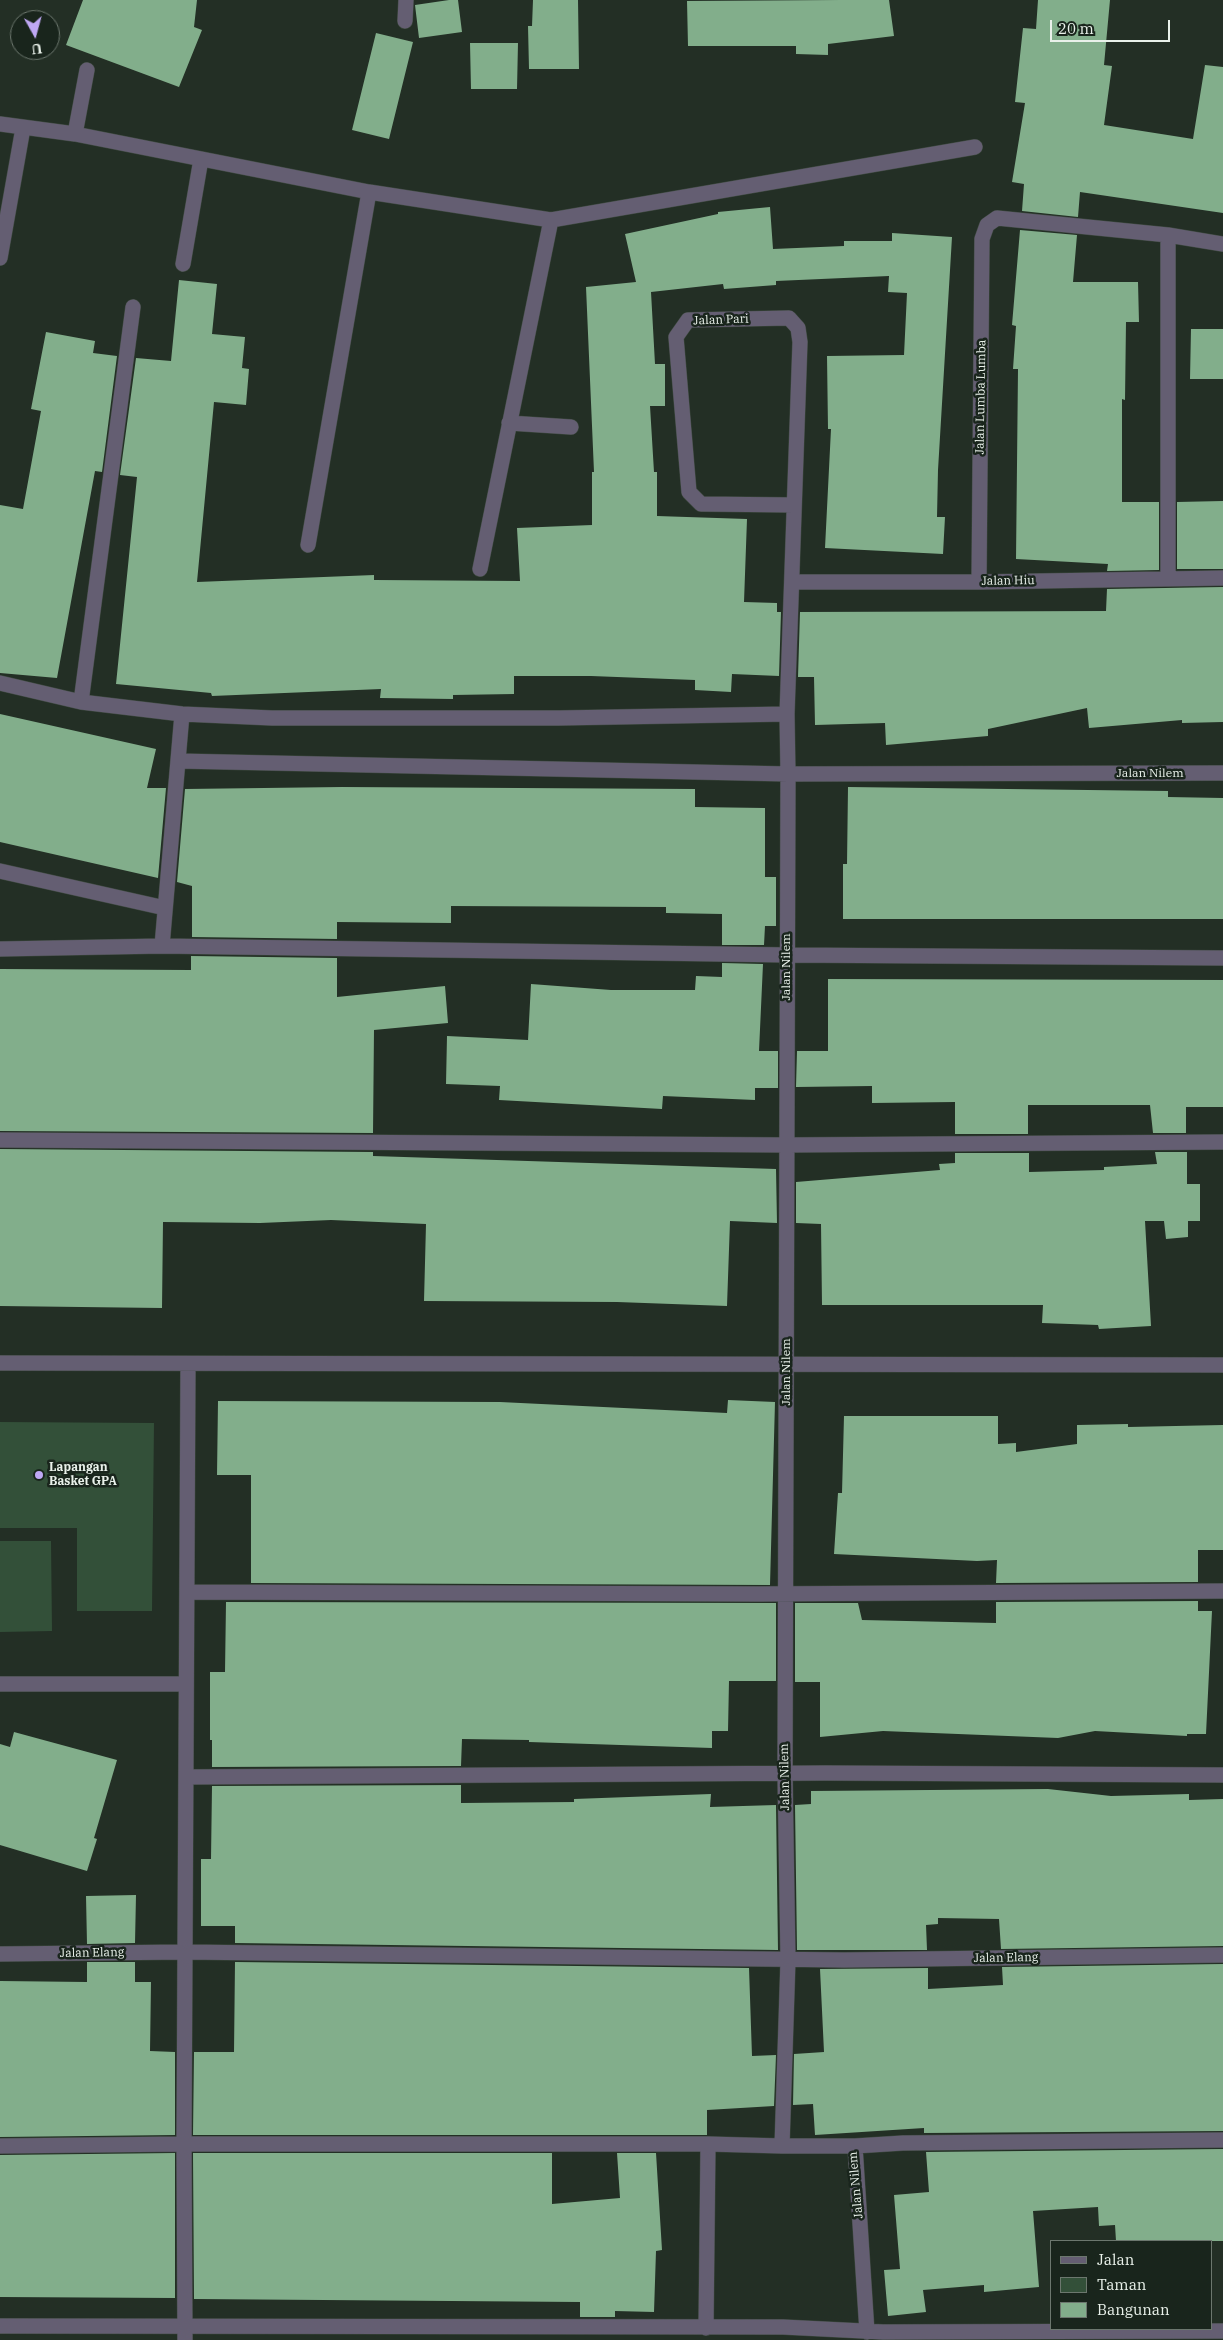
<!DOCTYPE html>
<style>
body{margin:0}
#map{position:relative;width:1223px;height:2340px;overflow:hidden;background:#232f25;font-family:"IBM Plex Serif",serif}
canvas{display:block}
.legend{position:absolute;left:1050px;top:2240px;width:162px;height:90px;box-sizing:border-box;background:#19251c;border:1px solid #6c776e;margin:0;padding:6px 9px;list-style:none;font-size:15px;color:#e9f1ea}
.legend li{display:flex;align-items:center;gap:10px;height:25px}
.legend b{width:25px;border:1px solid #6c776e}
.north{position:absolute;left:10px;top:10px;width:50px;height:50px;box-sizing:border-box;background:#19251c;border:1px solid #6c776e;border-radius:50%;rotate:173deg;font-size:14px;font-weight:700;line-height:20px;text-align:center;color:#e9f1ea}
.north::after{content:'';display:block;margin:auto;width:18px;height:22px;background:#bfa8f4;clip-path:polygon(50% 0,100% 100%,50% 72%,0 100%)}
.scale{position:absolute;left:1050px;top:20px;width:120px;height:22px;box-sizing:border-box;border:2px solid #e9f1ea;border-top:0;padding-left:6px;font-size:15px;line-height:18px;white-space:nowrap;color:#e9f1ea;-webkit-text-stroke:4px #19251c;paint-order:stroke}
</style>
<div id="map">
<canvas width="1223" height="2340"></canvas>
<ul class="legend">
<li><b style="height:6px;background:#645e72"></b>Jalan</li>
<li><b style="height:14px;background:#335039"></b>Taman</li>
<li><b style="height:14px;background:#82ae8b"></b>Bangunan</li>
</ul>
<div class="north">U</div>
<div class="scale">20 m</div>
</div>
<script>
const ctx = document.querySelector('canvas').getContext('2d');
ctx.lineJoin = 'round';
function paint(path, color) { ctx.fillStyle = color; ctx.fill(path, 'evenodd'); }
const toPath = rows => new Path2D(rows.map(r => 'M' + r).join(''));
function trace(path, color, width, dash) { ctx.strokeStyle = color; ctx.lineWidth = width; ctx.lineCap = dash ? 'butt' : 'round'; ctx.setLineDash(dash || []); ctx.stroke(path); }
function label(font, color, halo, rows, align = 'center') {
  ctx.font = font + ' "IBM Plex Serif",serif'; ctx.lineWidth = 5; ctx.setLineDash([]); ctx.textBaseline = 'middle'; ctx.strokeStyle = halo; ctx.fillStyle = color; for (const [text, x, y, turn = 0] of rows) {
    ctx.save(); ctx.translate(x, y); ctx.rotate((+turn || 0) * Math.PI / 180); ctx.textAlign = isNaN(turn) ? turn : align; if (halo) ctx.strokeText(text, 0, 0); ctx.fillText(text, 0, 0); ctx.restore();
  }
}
paint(toPath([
 [0,1422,154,1423,152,1611,77,1611,77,1528,0,1528],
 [0,1541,51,1541,52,1631,0,1632]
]), '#335039');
paint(toPath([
 [83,0,197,0,194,27,202,30,179,87,66,45],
 [449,0,458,0,462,32,419,38,415,5],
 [533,0,578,0,579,69,529,69,528,26,532,26],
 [839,0,889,0,894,36,828,44,828,55,796,54,796,46,688,46,687,1],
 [1038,0,1110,0,1104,65,1112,66,1104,125,1193,139,1205,65,1223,67,1223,213,1080,192,1078,217,1022,211,1024,184,1012,182,1025,103,1015,102,1023,28,1036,29],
 [376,33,413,42,389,139,352,130],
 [470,43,518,43,517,89,471,89],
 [770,207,773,249,844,246,844,241,892,241,892,233,952,237,938,470,937,517,945,517,943,554,825,548,831,429,828,429,827,356,904,355,907,293,888,292,889,276,776,281,776,285,724,289,723,284,651,292,655,364,665,364,665,406,650,406,654,472,657,472,657,516,747,519,744,602,777,603,777,612,781,612,779,676,732,674,731,692,695,690,695,680,591,676,514,676,514,694,453,695,453,699,380,698,381,689,212,696,211,693,116,684,137,477,120,475,136,358,171,361,179,280,217,284,212,334,245,337,242,368,249,369,246,405,214,402,197,582,374,575,374,580,520,581,517,528,592,525,592,472,594,472,586,287,636,282,625,234,718,214,718,212],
 [1020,230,1077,235,1073,282,1138,282,1139,322,1126,322,1125,400,1122,399,1122,502,1159,502,1159,570,1107,571,1108,564,1016,559,1018,369,1013,369,1016,326,1012,325],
 [1191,329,1223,329,1223,379,1190,379],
 [46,332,95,341,93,353,117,356,102,472,95,471,57,678,0,673,0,505,23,509,41,411,31,409],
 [1223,501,1223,569,1177,569,1177,502],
 [1223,587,1223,722,1182,723,1182,720,1089,728,1087,708,988,729,988,736,886,745,885,723,815,725,814,677,798,677,800,612,1106,611,1107,589],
 [0,714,156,749,147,788,166,788,158,878,0,842],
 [342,787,695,789,695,807,765,808,765,877,776,877,776,926,765,926,764,945,722,945,722,914,666,913,666,907,451,906,451,923,337,922,337,939,192,937,192,886,177,882,185,789],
 [848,787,1168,791,1168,797,1223,798,1223,919,843,919,843,864,847,864],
 [191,956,337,958,337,997,445,986,448,1023,374,1030,373,1133,0,1131,0,969,191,970],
 [722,963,763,964,759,1051,778,1051,778,1088,755,1088,755,1100,663,1096,662,1109,499,1100,500,1086,446,1084,447,1036,528,1040,531,984,611,990,695,990,696,976,722,977],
 [828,979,1223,980,1223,1107,1186,1107,1186,1133,1153,1133,1150,1105,1028,1105,1028,1134,955,1134,955,1102,872,1103,872,1086,796,1087,797,1051,828,1051],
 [0,1149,373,1152,373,1156,776,1169,777,1223,730,1221,727,1306,617,1302,424,1301,426,1224,331,1220,260,1223,163,1222,162,1308,0,1306],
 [1155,1152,1187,1152,1187,1184,1200,1184,1200,1221,1188,1221,1188,1237,1166,1239,1164,1221,1145,1221,1151,1326,1099,1329,1098,1325,1042,1323,1043,1305,822,1305,821,1224,796,1223,796,1182,940,1170,939,1164,955,1163,955,1153,1029,1153,1029,1172,1104,1170,1104,1167,1157,1164],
 [728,1400,775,1402,770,1585,251,1583,251,1475,217,1475,218,1401,500,1402,727,1413],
 [844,1416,998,1416,998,1444,1016,1443,1016,1452,1077,1444,1077,1425,1128,1424,1128,1427,1223,1425,1223,1550,1198,1550,1198,1582,996,1583,997,1560,977,1561,834,1554,838,1493,842,1493],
 [1198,1601,1198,1611,1212,1611,1206,1734,1187,1734,1187,1736,1095,1731,1058,1738,883,1731,820,1737,820,1682,795,1682,795,1603,858,1603,862,1620,996,1623,996,1602],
 [226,1602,776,1603,776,1681,729,1681,728,1731,712,1731,712,1748,529,1742,529,1740,462,1739,461,1766,212,1767,212,1740,210,1740,210,1672,225,1672],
 [14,1732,117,1760,94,1838,97,1839,87,1871,0,1845,0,1744,10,1747],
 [461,1785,461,1803,574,1802,574,1799,711,1794,710,1807,776,1805,778,1950,235,1943,235,1926,201,1926,201,1859,211,1859,212,1786],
 [1048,1789,1111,1796,1189,1794,1189,1800,1223,1799,1223,1946,1001,1949,999,1919,938,1918,938,1924,926,1925,927,1950,797,1950,795,1805,811,1804,811,1791],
 [136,1895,135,1943,87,1944,86,1896],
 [87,1962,135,1962,135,1982,151,1982,150,2051,175,2052,175,2135,0,2137,0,1981,87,1982],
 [235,1962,749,1968,752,2056,776,2055,774,2106,707,2110,707,2135,193,2135,194,2052,234,2052],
 [1223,1964,1223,2131,924,2133,924,2128,815,2135,813,2104,793,2105,794,2054,824,2052,820,1969,928,1968,928,1989,1003,1985,1002,1967],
 [1223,2149,1223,2241,1116,2241,1115,2225,1099,2226,1098,2207,1033,2211,1039,2287,984,2292,984,2285,923,2290,926,2312,888,2316,884,2270,900,2269,894,2195,929,2192,926,2152],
 [175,2153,175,2298,0,2297,0,2155],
 [193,2153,552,2153,552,2204,620,2198,617,2153,656,2153,662,2250,656,2251,654,2312,615,2311,615,2317,580,2317,580,2302,194,2299]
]), '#82ae8b');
const street = toPath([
 [405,21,406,0],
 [0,124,75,134,369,192,551,220,975,147],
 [75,134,87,70],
 [0,258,23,128],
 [183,264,201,159],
 [509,423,571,427],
 [308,545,369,192],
 [480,569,551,220],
 [1168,578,1168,235],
 [792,582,979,582,1223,578],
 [979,582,982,239,987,225,997,218,1168,235,1223,244],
 [0,683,81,702,182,714,272,718,559,718,787,714,788,774,178,761],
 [81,702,133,307],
 [787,714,800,342,798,328,789,318,688,320,676,337,689,492,701,504,794,505],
 [0,871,165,908],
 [162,946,182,714],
 [0,949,162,946,788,955,1223,958],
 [0,1140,787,1145,1223,1142],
 [0,1363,1223,1365],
 [187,1592,759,1594,1223,1591],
 [0,1684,186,1684],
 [186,1777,825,1773,1223,1775],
 [0,1954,185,1952,844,1960,1223,1955],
 [0,2146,184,2144,188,1364],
 [855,2146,903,2143,1223,2140],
 [0,2326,783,2327,883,2332,1223,2331],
 [706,2328,708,2144,782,2146],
 [867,2332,855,2146,782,2146,788,1960,785,1774,788,774,1223,773],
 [185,2340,184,2144,708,2144]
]);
trace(street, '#3f4a41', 16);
trace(street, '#645e72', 15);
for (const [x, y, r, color] of [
 [39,1475,5,"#bfa8f4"]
]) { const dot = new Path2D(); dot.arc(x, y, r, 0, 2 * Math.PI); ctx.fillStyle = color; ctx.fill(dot); trace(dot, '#19251c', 2); }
label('12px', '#e9f1ea', '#19251c', [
 ["Jalan Pari",721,320,-2],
 ["Jalan Lumba Lumba",981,397,-89],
 ["Jalan Hiu",1008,581,-1],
 ["Jalan Nilem",1150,774],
 ["Jalan Nilem",787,967,-90],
 ["Jalan Nilem",787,1372,-90],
 ["Jalan Nilem",785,1777,-91],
 ["Jalan Elang",92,1953,-1],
 ["Jalan Elang",1006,1958,-1],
 ["Jalan Nilem",856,2185,-95]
]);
label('bold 12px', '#e9f1ea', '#19251c', [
 ["Lapangan",49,1468],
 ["Basket GPA",49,1482]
], 'left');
</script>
